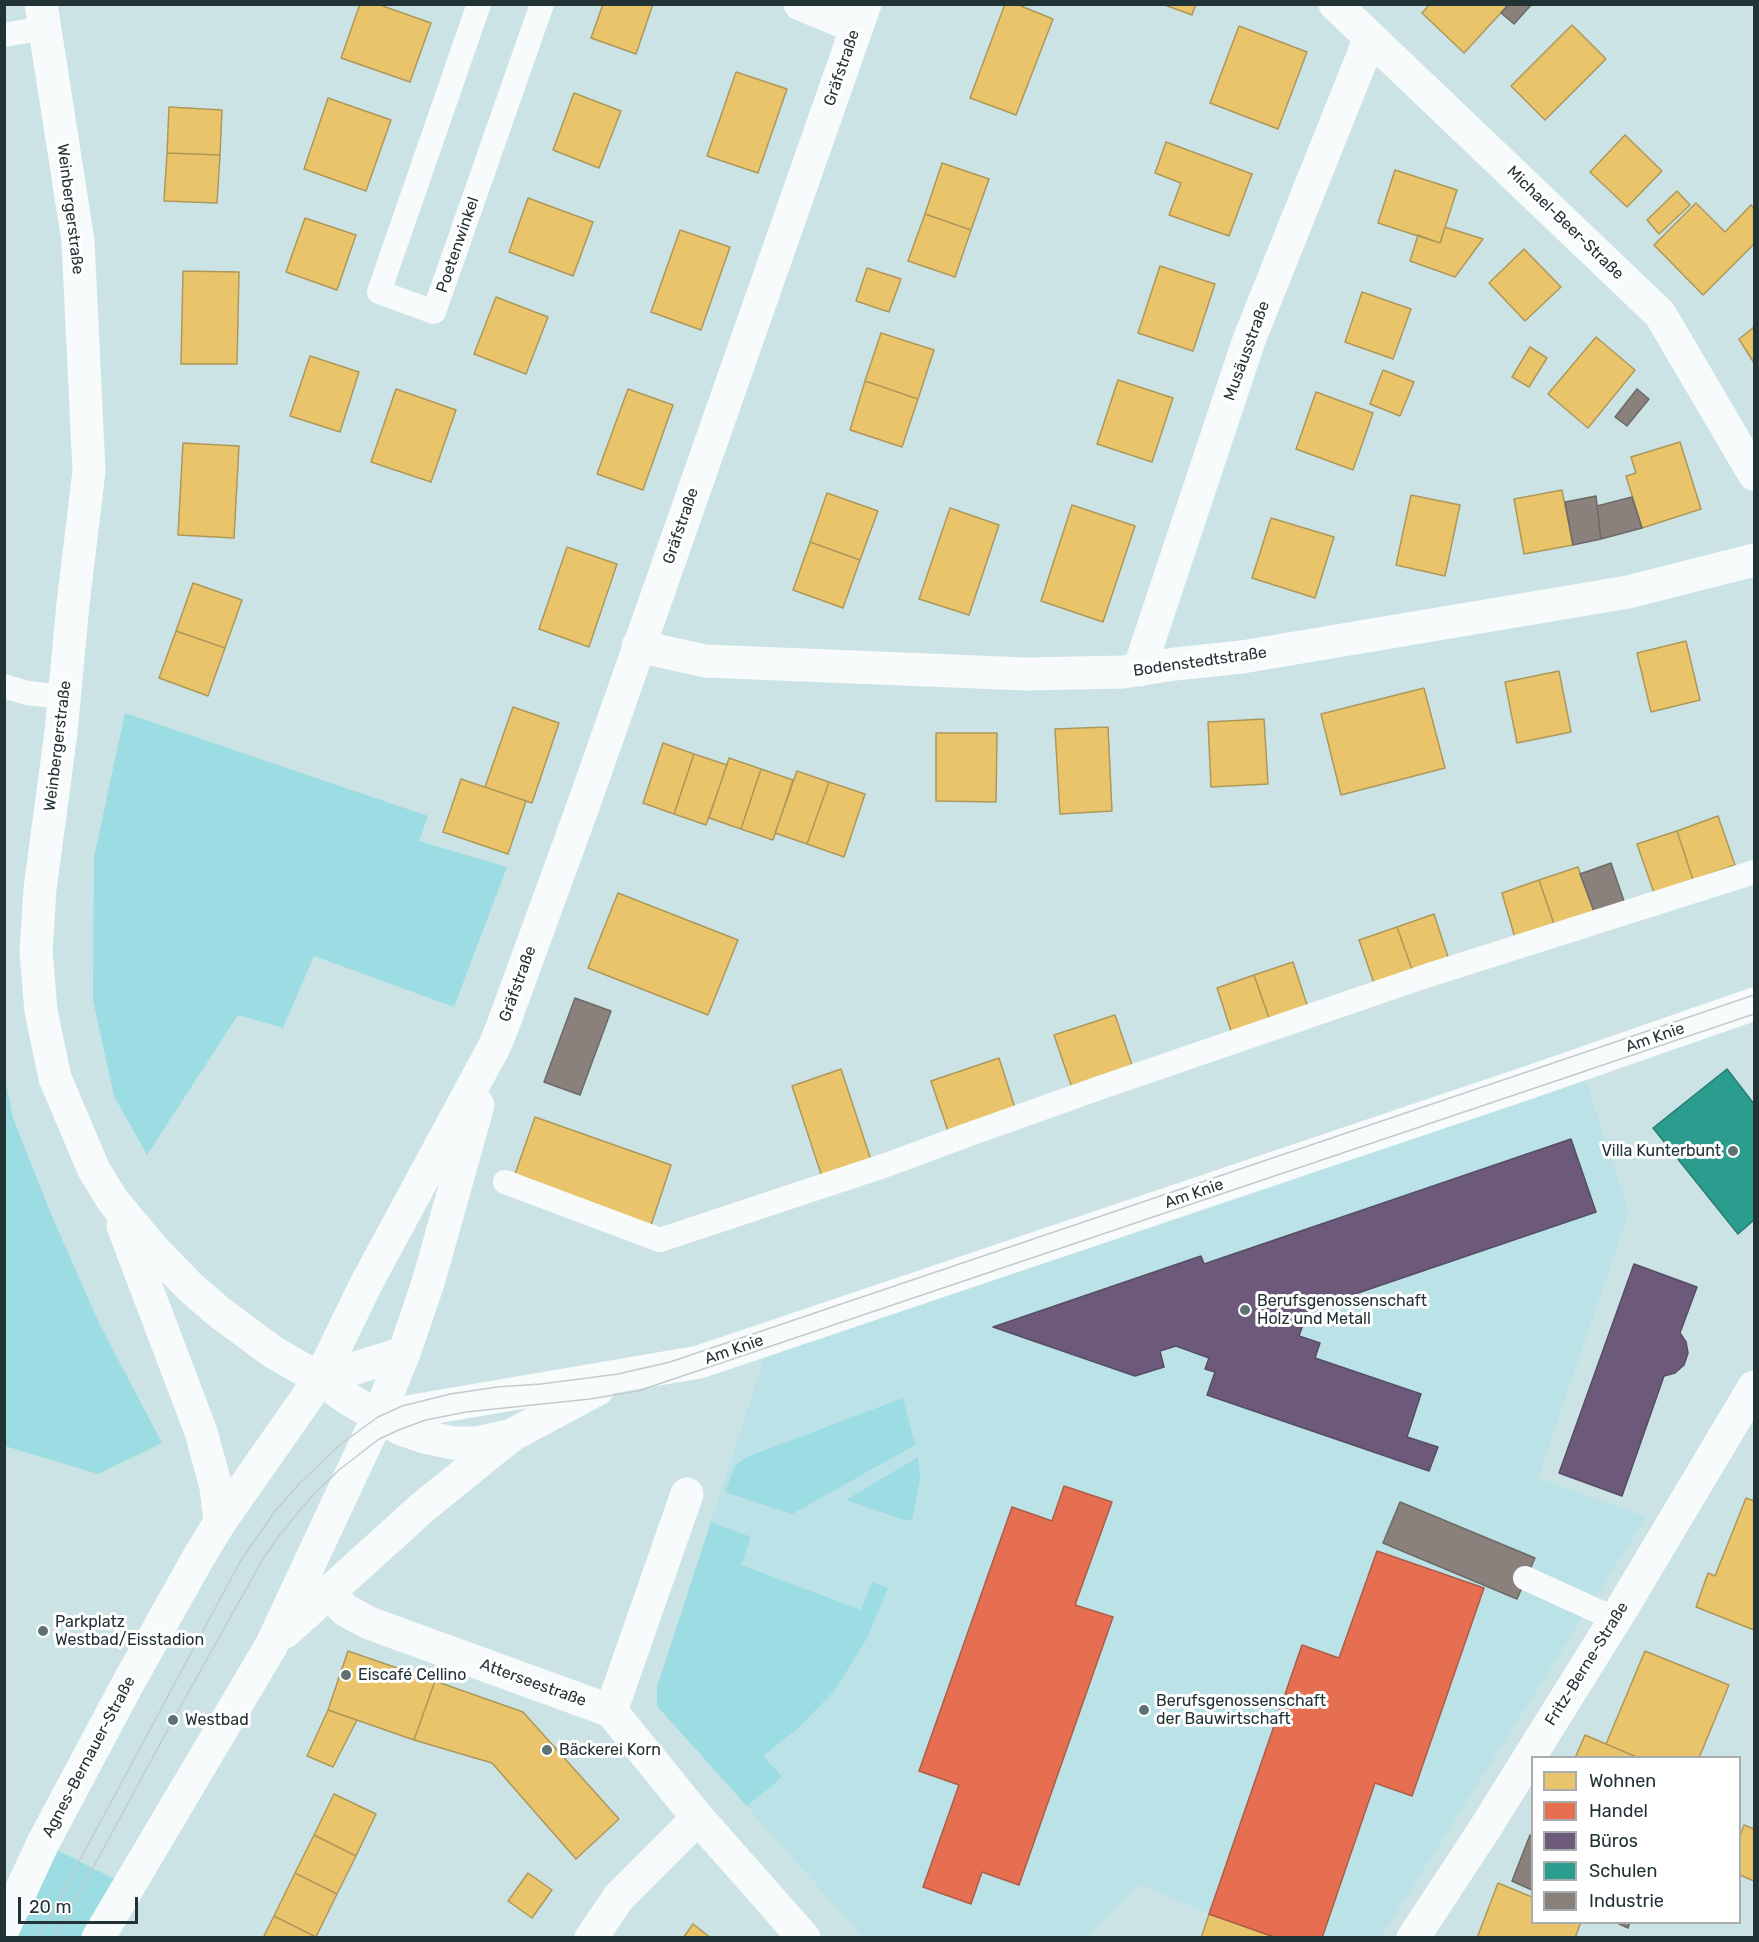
<!DOCTYPE html>
<meta charset="utf-8">
<style>
body{margin:0}
#map{position:relative;width:1759px;height:1942px;overflow:hidden;background:#cce3e6;font-family:Rubik,sans-serif}
canvas{display:block}
.frame{position:absolute;inset:0;border:6px solid #223335;pointer-events:none}
.legend{position:absolute;left:1531px;top:1756px;width:210px;height:168px;box-sizing:border-box;background:#fff;border:2px solid #a7adae;margin:0;padding:8px 10px;list-style:none;font-size:18px;color:#223335}
.legend li{display:flex;align-items:center;gap:12px;height:30px}
.legend b{width:30px;border:2px solid #a7adae}
.scale{position:absolute;left:18px;top:1897px;width:120px;height:27px;box-sizing:border-box;border:3px solid #223335;border-top:0;padding-left:8px;font-size:18px;line-height:21px;white-space:nowrap;color:#223335;-webkit-text-stroke:4px #fff;paint-order:stroke}
</style>
<div id="map">
<canvas width="1759" height="1942"></canvas>
<div class="frame"></div>
<ul class="legend">
<li><b style="height:16px;background:#e9c46a"></b>Wohnen</li>
<li><b style="height:16px;background:#e76f51"></b>Handel</li>
<li><b style="height:16px;background:#6d597a"></b>Büros</li>
<li><b style="height:16px;background:#2a9d8f"></b>Schulen</li>
<li><b style="height:16px;background:#8a817c"></b>Industrie</li>
</ul>
<div class="scale">20 m</div>
</div>
<script>
const ctx = document.querySelector('canvas').getContext('2d');
ctx.lineJoin = 'round';
function paint(path, color) { ctx.fillStyle = color; ctx.fill(path, 'evenodd'); }
const toPath = rows => new Path2D(rows.map(r => 'M' + r).join(''));
function trace(path, color, width, dash) { ctx.strokeStyle = color; ctx.lineWidth = width; ctx.lineCap = dash ? 'butt' : 'round'; ctx.setLineDash(dash || []); ctx.stroke(path); }
function label(font, color, halo, rows, align = 'center') {
  ctx.font = font + ' Rubik,sans-serif'; ctx.lineWidth = 6; ctx.setLineDash([]); ctx.textBaseline = 'middle'; ctx.strokeStyle = halo; ctx.fillStyle = color; for (const [text, x, y, turn = 0] of rows) {
    ctx.save(); ctx.translate(x, y); ctx.rotate((+turn || 0) * Math.PI / 180); ctx.textAlign = isNaN(turn) ? turn : align; if (halo) ctx.strokeText(text, 0, 0); ctx.fillText(text, 0, 0); ctx.restore();
  }
}
paint(toPath([
 [1585,1079,1629,1212,1538,1478,1646,1517,1381,1937,1276,1937,1209,1914,1141,1884,1087,1937,863,1937,657,1706,657,1687,765,1356]
]), '#bbe2e7');
paint(toPath([
 [125,713,428,816,419,841,507,867,454,1007,314,956,283,1028,238,1015,147,1155,114,1096,93,1000,94,857],
 [5,1078,13,1118,51,1214,100,1325,162,1443,98,1474,5,1446],
 [903,1398,915,1445,792,1514,725,1492,735,1466,747,1457],
 [918,1457,920,1478,912,1520,902,1519,846,1500],
 [711,1522,751,1537,741,1565,861,1610,872,1582,888,1588,867,1638,835,1690,797,1729,763,1756,782,1777,747,1806,657,1706,657,1687],
 [57,1850,117,1880,82,1937,17,1938]
]), '#9cdce3');
const homes = toPath([
 [360,4,377,4,431,23,410,82,341,58,360,4],
 [603,4,653,4,636,54,591,38,603,4],
 [1005,4,1016,4,1053,19,1016,115,970,98,1005,4],
 [1162,4,1196,4,1192,15,1162,4],
 [1430,4,1509,4,1464,53,1422,13,1430,4],
 [1572,25,1606,59,1545,120,1511,86,1572,25],
 [1239,26,1307,52,1278,129,1210,103,1239,26],
 [736,72,787,89,758,173,707,156,736,72],
 [574,93,621,111,599,168,553,150,574,93],
 [328,98,391,120,366,191,304,169,328,98],
 [169,107,222,110,220,155,167,153,169,107],
 [1625,135,1662,171,1627,207,1590,172,1625,135],
 [1166,142,1252,174,1229,236,1169,215,1181,183,1155,173,1166,142],
 [167,153,220,155,217,203,164,201,167,153],
 [942,163,989,179,971,230,925,214,942,163],
 [1395,170,1457,190,1440,243,1378,223,1395,170],
 [1677,191,1690,205,1659,234,1647,220,1677,191],
 [528,198,593,222,573,276,509,252,528,198],
 [1696,203,1725,232,1751,205,1754,208,1754,244,1703,295,1654,245,1696,203],
 [925,214,971,230,955,277,908,261,925,214],
 [305,218,356,235,337,290,286,272,305,218],
 [1445,227,1483,239,1455,277,1410,261,1418,235,1440,243,1445,227],
 [680,230,730,247,701,330,651,312,680,230],
 [1524,249,1561,287,1525,321,1489,283,1524,249],
 [1160,266,1215,284,1193,351,1138,333,1160,266],
 [867,268,901,279,889,312,856,301,867,268],
 [183,271,239,272,237,364,181,364,183,271],
 [1362,292,1411,309,1393,359,1345,342,1362,292],
 [496,297,548,317,526,374,474,354,496,297],
 [1754,327,1754,363,1739,339,1754,327],
 [881,333,934,350,918,399,865,381,881,333],
 [1596,337,1635,370,1588,428,1548,394,1596,337],
 [1530,347,1547,358,1529,387,1512,377,1530,347],
 [310,356,359,372,340,432,290,416,310,356],
 [1383,370,1414,382,1400,416,1370,404,1383,370],
 [1118,380,1173,398,1152,462,1097,444,1118,380],
 [865,381,918,399,902,447,850,430,865,381],
 [396,389,456,410,431,482,371,462,396,389],
 [628,389,673,405,643,490,597,474,628,389],
 [1316,392,1373,413,1353,470,1296,449,1316,392],
 [1680,442,1701,509,1642,528,1626,476,1636,473,1631,457,1680,442],
 [183,443,239,446,234,538,178,535,183,443],
 [1562,490,1573,545,1524,554,1514,499,1562,490],
 [827,493,878,511,860,560,810,542,827,493],
 [1411,495,1460,505,1445,576,1396,565,1411,495],
 [1072,505,1135,526,1103,622,1041,601,1072,505],
 [950,508,999,525,969,615,919,599,950,508],
 [1271,518,1334,537,1315,598,1252,578,1271,518],
 [810,542,860,560,843,608,793,590,810,542],
 [567,547,617,564,589,647,539,629,567,547],
 [193,583,242,600,225,648,176,631,193,583],
 [176,631,225,648,208,696,159,678,176,631],
 [1686,641,1700,700,1651,712,1637,653,1686,641],
 [1559,671,1571,732,1517,743,1505,682,1559,671],
 [1424,688,1445,768,1341,795,1321,714,1424,688],
 [513,707,559,723,532,803,485,787,513,707],
 [1264,719,1268,784,1211,787,1208,722,1264,719],
 [1108,727,1112,811,1060,814,1055,729,1108,727],
 [936,733,997,733,996,802,936,801,936,733],
 [663,743,694,754,674,814,643,803,663,743],
 [694,754,727,765,706,825,674,814,694,754],
 [729,758,761,769,741,829,709,818,729,758],
 [761,769,793,780,773,840,741,829,761,769],
 [797,771,829,782,807,844,775,833,797,771],
 [461,779,526,801,508,854,443,832,461,779],
 [829,782,865,794,844,857,807,844,829,782],
 [1718,816,1735,865,1693,880,1677,831,1718,816],
 [1677,831,1693,880,1654,893,1637,844,1677,831],
 [1578,867,1595,914,1555,927,1539,880,1578,867],
 [1539,880,1555,927,1516,941,1502,893,1539,880],
 [618,893,738,940,708,1015,588,968,618,893],
 [1434,914,1450,963,1414,975,1397,927,1434,914],
 [1397,927,1414,975,1376,989,1359,940,1397,927],
 [1293,962,1309,1011,1271,1024,1254,975,1293,962],
 [1254,975,1271,1024,1233,1037,1217,988,1254,975],
 [1115,1015,1134,1071,1073,1091,1054,1035,1115,1015],
 [999,1058,1016,1111,949,1134,931,1081,999,1058],
 [841,1069,871,1160,822,1177,792,1086,841,1069],
 [535,1117,671,1165,651,1225,514,1177,535,1117],
 [1746,1498,1754,1501,1754,1499,1754,1630,1696,1607,1708,1573,1715,1576,1746,1498],
 [348,1651,435,1681,414,1740,328,1710,348,1651],
 [1645,1651,1729,1685,1699,1758,1639,1758,1606,1744,1645,1651],
 [435,1681,523,1712,619,1819,576,1859,492,1763,414,1740,435,1681],
 [328,1710,357,1720,333,1767,307,1756,328,1710],
 [1585,1735,1606,1744,1639,1758,1575,1758,1585,1735],
 [334,1794,376,1814,356,1856,314,1835,334,1794],
 [1744,1825,1754,1829,1754,1881,1740,1875,1740,1836,1744,1825],
 [314,1835,356,1856,337,1894,295,1873,314,1835],
 [295,1873,337,1894,316,1937,274,1916,295,1873],
 [528,1873,552,1890,532,1918,508,1901,528,1873],
 [1498,1883,1532,1897,1532,1922,1581,1922,1575,1938,1477,1938,1498,1883],
 [1209,1914,1272,1936,1271,1938,1201,1938,1209,1914],
 [274,1916,316,1937,315,1938,263,1938,274,1916],
 [693,1924,711,1938,683,1938,693,1924]
]);
paint(homes, '#e9c46a');
trace(homes, '#ad985a', 1.5);
const shops = toPath([
 [1064,1486,1112,1502,1075,1605,1113,1617,1019,1885,982,1872,971,1904,923,1887,959,1785,919,1771,1012,1507,1052,1521,1064,1486],
 [1377,1551,1484,1588,1412,1796,1375,1783,1322,1938,1277,1938,1209,1914,1302,1645,1339,1658,1377,1551]
]);
paint(shops, '#e76f51');
trace(shops, '#ac5d49', 1.5);
const offices = toPath([
 [1571,1139,1596,1212,1308,1310,1299,1336,1320,1343,1315,1358,1421,1394,1407,1437,1438,1447,1429,1471,1207,1395,1215,1372,1205,1369,1209,1358,1176,1346,1160,1351,1164,1367,1135,1376,993,1327,1201,1256,1204,1264,1571,1139],
 [1634,1264,1697,1287,1680,1333,1686,1342,1688,1353,1684,1365,1675,1373,1664,1376,1622,1496,1559,1473,1634,1264]
]);
paint(offices, '#6d597a');
trace(offices, '#564e65', 1.5);
const schools = toPath([
 [1727,1069,1754,1104,1754,1220,1738,1234,1653,1128,1727,1069]
]);
paint(schools, '#2a9d8f');
trace(schools, '#287d74', 1.5);
const industry = toPath([
 [1509,4,1532,4,1514,24,1501,13,1509,4],
 [1637,389,1649,399,1627,426,1615,417,1637,389],
 [1596,496,1601,539,1573,545,1565,502,1596,496],
 [1632,497,1642,528,1601,539,1597,506,1632,497],
 [1611,863,1625,904,1595,914,1580,874,1611,863],
 [575,998,611,1011,580,1095,544,1082,575,998],
 [1400,1502,1535,1558,1517,1599,1383,1543,1400,1502],
 [1530,1835,1532,1837,1532,1890,1512,1881,1530,1835],
 [1615,1922,1630,1922,1628,1928,1615,1922]
]);
paint(industry, '#8a817c');
trace(industry, '#6b6a67', 1.5);
trace(toPath([
 [479,4,379,292,434,312,542,4],
 [4,35,44,28],
 [4,686,27,693,64,697],
 [505,1182,660,1240,889,1164,970,1134,1102,1087,1429,975,1754,872],
 [1525,1578,1615,1619]
]), '#f7fbfb', 24);
trace(toPath([
 [800,4,856,27],
 [1335,4,1660,314,1754,474],
 [638,646,705,661,1026,674,1123,672,1175,664,1242,657,1628,592,1754,560],
 [1139,670,1249,340,1370,38],
 [404,1353,428,1283,478,1105],
 [320,1379,366,1284,494,1047,502,1028,586,798,865,4],
 [328,1592,345,1610,369,1623,611,1711,698,1818,804,1938],
 [611,1711,687,1494],
 [591,1938,619,1897,698,1818],
 [1413,1938,1484,1830,1621,1610,1754,1387]
]), '#f7fbfb', 33);
trace(toPath([
 [41,4,78,241,89,471,73,604,61,732,40,889,36,952,41,1011,55,1078,94,1170,113,1201,155,1251,190,1287,219,1312,273,1352,320,1379,350,1400,401,1429,425,1437,453,1443,477,1443,512,1435],
 [123,1226,201,1432,216,1487,220,1522],
 [320,1379,404,1353],
 [378,1417,699,1362,1530,1082,1754,1004],
 [285,1632,423,1507,512,1435,598,1389],
 [4,1927,43,1843,126,1687,197,1560,220,1522,320,1379],
 [98,1938,271,1646,378,1417,404,1353]
]), '#f7fbfb', 33);
trace(toPath([
 [38,1938,240,1562,275,1511,301,1482,342,1443,378,1417,402,1406,450,1394,497,1387,541,1384,618,1374,670,1362,1754,995],
 [55,1938,173,1720,264,1557,281,1533,313,1495,339,1470,379,1439,401,1429,426,1420,466,1412,590,1399,638,1391,1754,1014]
]), '#c4cbcc', 1.5);
for (const [x, y, r, color] of [
 [1733,1151,6,"#5e7173"],
 [1245,1310,6,"#5e7173"],
 [43,1631,6,"#5e7173"],
 [346,1675,6,"#5e7173"],
 [1144,1710,6,"#5e7173"],
 [173,1720,6,"#5e7173"],
 [547,1750,6,"#5e7173"]
]) { const dot = new Path2D(); dot.arc(x, y, r, 0, 2 * Math.PI); ctx.fillStyle = color; ctx.fill(dot); trace(dot, '#fff', 2); }
label('16px', '#223335', '#fff', [
 ["Gräfstraße",842,68,-71],
 ["Weinbergerstraße",70,209,83],
 ["Michael-Beer-Straße",1565,223,44],
 ["Poetenwinkel",458,245,-71],
 ["Musäusstraße",1247,351,-70],
 ["Gräfstraße",681,526,-71],
 ["Bodenstedtstraße",1200,662,-8],
 ["Weinbergerstraße",58,746,-83],
 ["Gräfstraße",518,984,-70],
 ["Am Knie",1655,1038,-19],
 ["Am Knie",1194,1194,-19],
 ["Am Knie",734,1350,-19],
 ["Fritz-Berne-Straße",1587,1664,-58],
 ["Atterseestraße",533,1683,20],
 ["Agnes-Bernauer-Straße",89,1757,-62]
]);
label('16px', '#223335', '#fff', [
 ["Villa Kunterbunt",1721,1151,"right"],
 ["Berufsgenossenschaft",1257,1301],
 ["Holz und Metall",1257,1319],
 ["Parkplatz",55,1622],
 ["Westbad/Eisstadion",55,1640],
 ["Eiscafé Cellino",358,1675],
 ["Berufsgenossenschaft",1156,1701],
 ["der Bauwirtschaft",1156,1719],
 ["Westbad",185,1720],
 ["Bäckerei Korn",559,1750]
], 'left');
</script>
